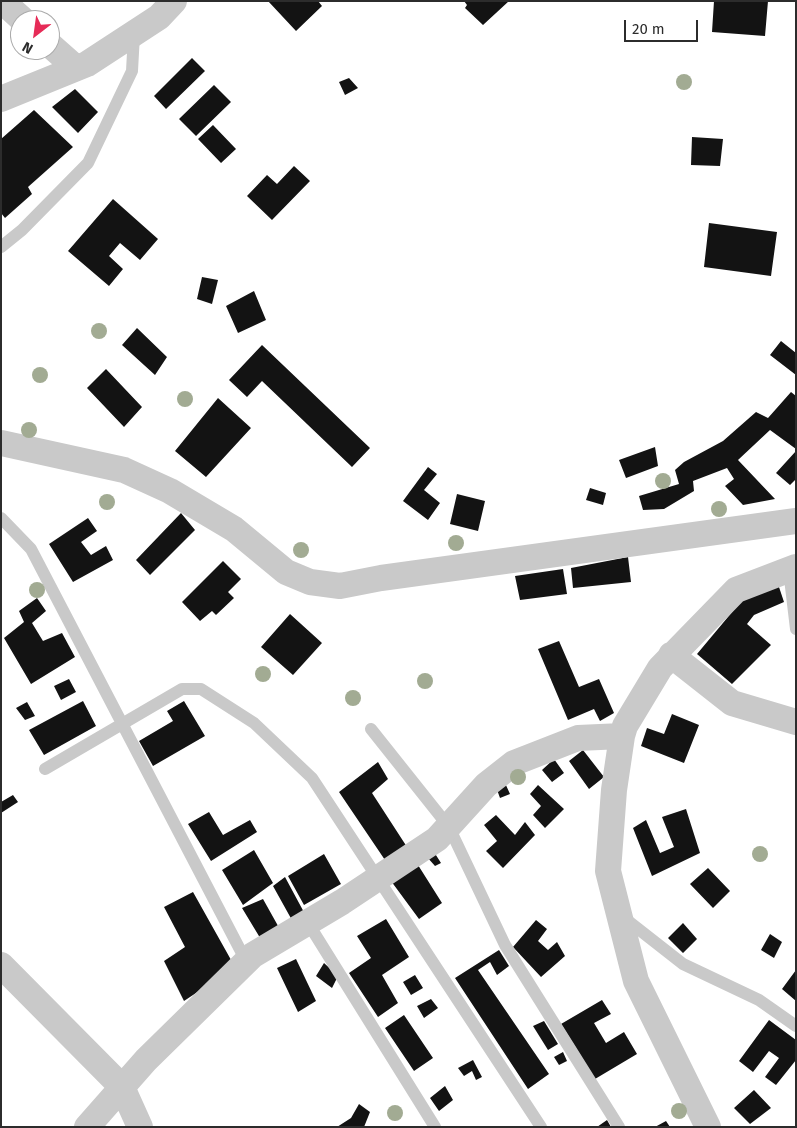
<!DOCTYPE html>
<style>
body{margin:0}
#map{position:relative;width:797px;height:1128px;overflow:hidden;background:#fff;font-family:"Fira Sans",sans-serif}
canvas{display:block}
.frame{position:absolute;inset:0;border:2px solid #2c2c2c;pointer-events:none}
.north{position:absolute;left:10px;top:10px;width:50px;height:50px;box-sizing:border-box;background:#fff;border:1px solid #ababab;border-radius:50%;rotate:210deg;font-size:14px;font-weight:700;line-height:20px;text-align:center;color:#2c2c2c}
.north::after{content:'';display:block;margin:auto;width:18px;height:22px;background:#e62b57;clip-path:polygon(50% 0,100% 100%,50% 72%,0 100%)}
.scale{position:absolute;left:624px;top:20px;width:74px;height:22px;box-sizing:border-box;border:2px solid #2c2c2c;border-top:0;padding-left:6px;font-size:15px;line-height:18px;white-space:nowrap;color:#2c2c2c;-webkit-text-stroke:4px #fff;paint-order:stroke}
</style>
<div id="map">
<canvas width="797" height="1128"></canvas>
<div class="frame"></div>
<div class="north">N</div>
<div class="scale">20 m</div>
</div>
<script>
const ctx = document.querySelector('canvas').getContext('2d');
ctx.lineJoin = 'round';
function paint(path, color) { ctx.fillStyle = color; ctx.fill(path, 'evenodd'); }
const toPath = rows => new Path2D(rows.map(r => 'M' + r).join(''));
function trace(path, color, width, dash) { ctx.strokeStyle = color; ctx.lineWidth = width; ctx.lineCap = dash ? 'butt' : 'round'; ctx.setLineDash(dash || []); ctx.stroke(path); }
paint(toPath([
 [268,1,318,1,322,6,296,31],
 [464,1,509,1,483,25,465,8,467,5],
 [714,1,768,1,765,36,712,32],
 [192,58,205,71,166,109,154,96],
 [349,78,358,88,345,95,339,82],
 [214,85,231,102,196,136,179,119],
 [75,89,98,112,78,133,52,107],
 [34,110,73,147,28,187,32,194,5,218,1,213,1,139],
 [213,125,236,149,221,163,198,139],
 [692,137,723,139,720,166,691,165],
 [294,166,310,181,272,220,247,196,267,175,277,184],
 [113,199,158,239,140,260,120,243,109,256,123,269,109,286,68,251],
 [709,223,777,232,771,276,704,267],
 [202,277,218,280,212,304,197,299],
 [254,291,266,320,238,333,226,306],
 [137,328,167,357,155,375,122,345],
 [781,341,796,353,796,375,770,355],
 [262,345,370,448,352,467,262,381,247,397,229,380],
 [106,369,142,407,124,427,87,388],
 [791,392,796,396,796,449,770,430,738,460,775,499,743,505,725,486,734,479,727,468,693,481,694,491,664,509,643,510,639,496,679,484,675,470,684,462,723,441,756,412,768,418],
 [218,398,251,428,206,477,175,451],
 [655,447,658,466,626,478,619,460],
 [796,451,796,479,790,485,776,473],
 [428,467,437,474,424,490,440,503,428,520,403,501],
 [590,488,606,493,603,505,586,500],
 [457,494,485,501,478,531,450,524],
 [181,513,195,530,150,575,136,560],
 [88,518,97,531,81,542,91,555,106,546,113,560,73,582,49,544],
 [628,557,631,582,573,588,571,568],
 [223,561,241,579,228,592,234,598,216,615,212,611,200,621,182,602],
 [563,569,567,594,520,600,515,576],
 [778,584,784,602,754,615,747,624,771,645,732,684,697,654,743,599],
 [37,598,46,611,32,623,43,641,62,633,75,657,31,684,4,638,24,622,19,611],
 [290,614,322,643,293,675,261,647],
 [559,641,579,687,599,679,614,713,600,721,594,709,568,720,538,649],
 [69,679,76,692,61,700,54,686],
 [83,701,96,726,44,755,29,730],
 [184,701,205,736,153,766,139,741,173,721,167,711],
 [27,702,35,716,25,720,16,708],
 [672,714,699,725,684,763,641,746,647,728,664,734],
 [583,750,604,777,589,789,569,761],
 [554,759,564,773,552,782,542,770],
 [378,762,388,779,372,793,407,847,387,863,339,792],
 [505,783,510,794,500,798,496,787],
 [538,785,564,809,545,828,533,815,541,806,530,794],
 [13,795,18,802,1,813,1,802],
 [686,809,700,853,652,876,633,828,646,820,660,853,674,847,662,817],
 [209,812,223,835,250,820,257,832,211,861,188,824],
 [496,815,515,835,525,822,535,835,503,868,486,851,497,841,484,825],
 [254,850,273,883,243,905,222,870],
 [434,852,441,863,435,866,427,857],
 [324,854,341,884,304,905,288,876],
 [418,865,442,903,419,919,391,881],
 [708,868,730,891,713,908,690,884],
 [285,877,306,916,293,922,273,886],
 [193,892,235,967,184,1001,164,961,185,947,164,907],
 [263,899,282,933,265,946,242,908],
 [386,919,409,957,382,975,398,1003,378,1017,349,973,371,958,357,936],
 [536,920,547,929,538,941,548,950,557,942,565,956,541,977,513,947],
 [683,923,697,939,683,953,668,938],
 [770,934,782,942,774,958,761,950],
 [499,950,509,966,497,975,490,962,478,970,549,1074,528,1089,455,978],
 [296,959,316,1001,298,1012,277,968],
 [324,963,338,976,332,988,316,976],
 [796,970,796,1001,782,989],
 [415,975,423,988,411,995,403,982],
 [431,999,438,1008,424,1018,417,1006],
 [602,1000,611,1014,594,1023,606,1043,624,1032,637,1054,595,1079,561,1024],
 [404,1015,433,1058,414,1071,385,1028],
 [769,1020,796,1040,796,1060,776,1085,765,1077,779,1058,769,1051,753,1072,739,1061],
 [544,1021,558,1044,548,1050,533,1026],
 [563,1052,567,1061,559,1065,554,1057],
 [473,1060,482,1077,476,1080,472,1071,464,1076,458,1068],
 [445,1086,453,1100,439,1111,430,1098],
 [754,1090,771,1108,750,1124,734,1108],
 [359,1104,370,1112,364,1127,337,1127,351,1118],
 [607,1120,611,1127,597,1127],
 [666,1121,670,1127,655,1127]
]), '#131313');
trace(toPath([
 [1,247,22,230,88,163,132,71,134,34],
 [1,518,31,549,246,961],
 [789,570,796,629],
 [371,729,449,827,505,945,619,1127],
 [45,769,182,689,201,689,254,723,312,778,541,1127],
 [623,917,683,964,759,1000,796,1026],
 [308,923,435,1127]
]), '#c9c9c9', 12);
trace(toPath([
 [2,1,23,20],
 [50,45,76,68],
 [1,99,87,64,159,17,174,1],
 [1,443,124,470,170,491,234,529,286,572,310,582,340,586,381,578,796,521],
 [671,655,732,703,796,722],
 [1,965,122,1087,140,1127],
 [87,1127,146,1060,253,955,342,902,437,839,486,785,514,763,578,738,622,736],
 [708,1127,636,981,608,871,614,790,622,736,625,726,660,668,736,590,796,567]
]), '#c9c9c9', 26);
ctx.fillStyle = '#a2ab93';
for (const [x, y] of [
 [684,82],
 [99,331],
 [40,375],
 [185,399],
 [29,430],
 [663,481],
 [107,502],
 [719,509],
 [456,543],
 [301,550],
 [37,590],
 [263,674],
 [425,681],
 [353,698],
 [518,777],
 [760,854],
 [679,1111],
 [395,1113]
]) { ctx.beginPath(); ctx.arc(x, y, 8, 0, 2 * Math.PI); ctx.fill(); }
</script>
